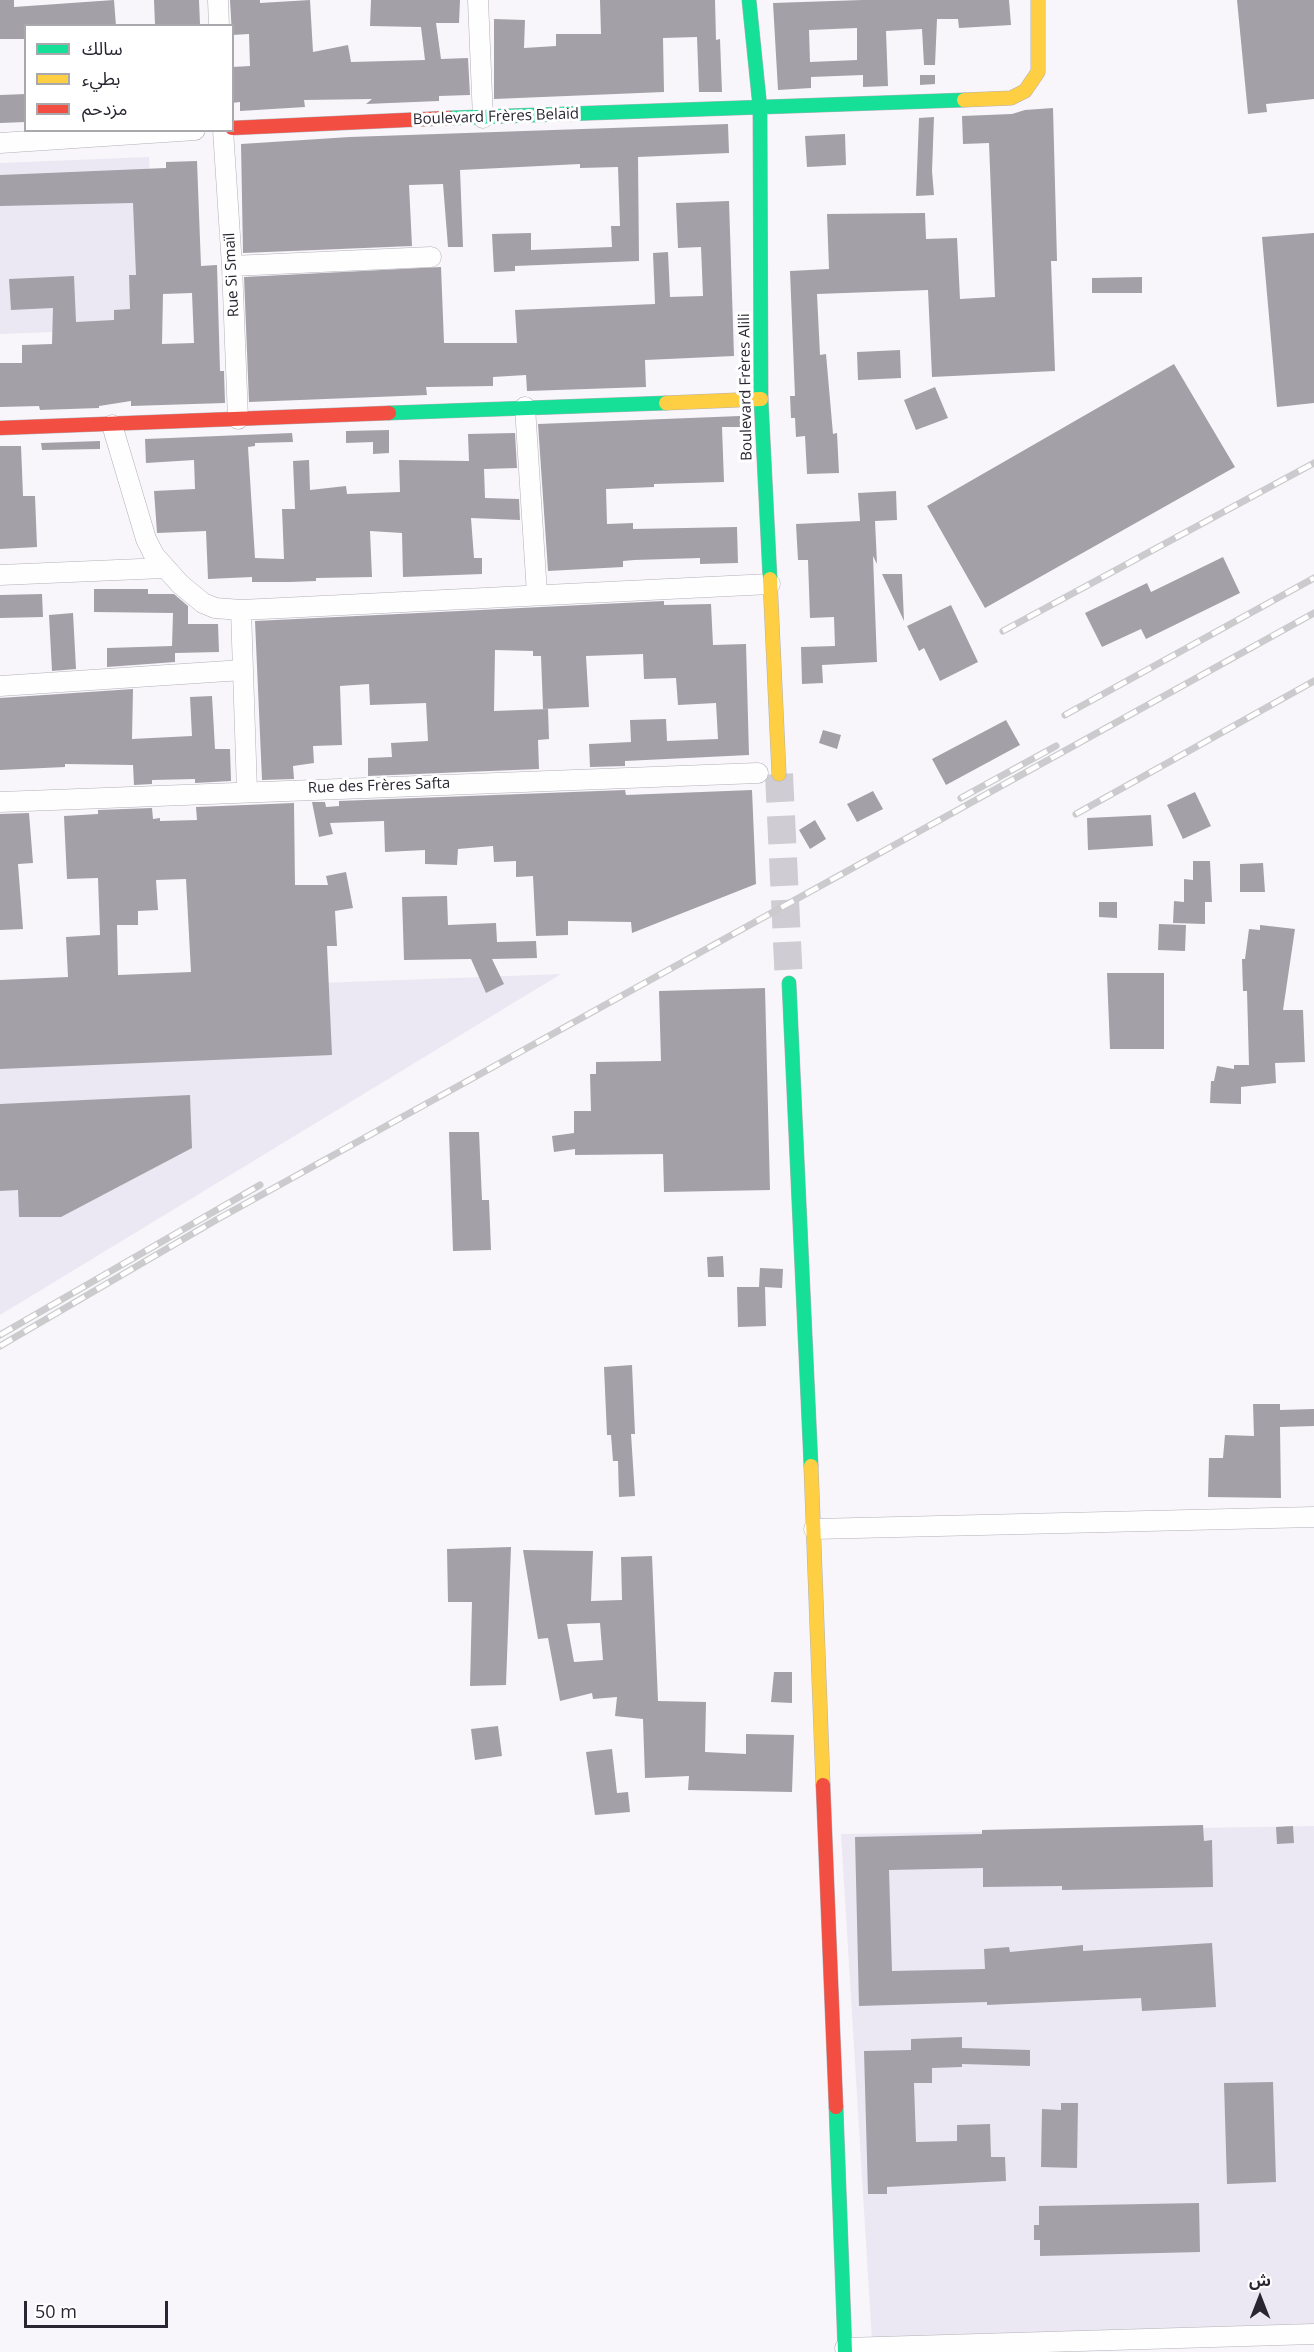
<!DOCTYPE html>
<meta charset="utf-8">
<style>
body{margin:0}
#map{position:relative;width:1314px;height:2352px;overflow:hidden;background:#f8f6fb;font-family:"Open Sans","Noto Sans Arabic",sans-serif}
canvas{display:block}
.legend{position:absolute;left:24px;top:24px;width:210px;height:108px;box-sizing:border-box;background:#fff;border:2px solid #a9a8ad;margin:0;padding:8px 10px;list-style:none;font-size:18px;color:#292531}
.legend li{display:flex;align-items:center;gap:12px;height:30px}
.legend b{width:30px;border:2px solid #a9a8ad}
.north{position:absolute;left:1230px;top:2268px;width:60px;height:60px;-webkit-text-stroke:4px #fff;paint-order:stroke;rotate:0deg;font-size:16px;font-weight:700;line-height:24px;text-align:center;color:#292531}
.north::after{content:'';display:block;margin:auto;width:21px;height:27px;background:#292531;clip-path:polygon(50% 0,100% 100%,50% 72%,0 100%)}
.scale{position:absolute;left:24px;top:2301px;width:144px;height:27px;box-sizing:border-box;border:3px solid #292531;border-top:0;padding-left:8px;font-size:18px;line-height:21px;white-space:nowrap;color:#292531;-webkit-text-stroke:4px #fff;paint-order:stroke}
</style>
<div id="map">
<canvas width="1314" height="2352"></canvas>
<ul class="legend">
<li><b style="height:8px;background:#16e098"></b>سالك</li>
<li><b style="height:8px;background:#ffcf43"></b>بطيء</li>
<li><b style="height:8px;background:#f24e42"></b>مزدحم</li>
</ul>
<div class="north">ش</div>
<div class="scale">50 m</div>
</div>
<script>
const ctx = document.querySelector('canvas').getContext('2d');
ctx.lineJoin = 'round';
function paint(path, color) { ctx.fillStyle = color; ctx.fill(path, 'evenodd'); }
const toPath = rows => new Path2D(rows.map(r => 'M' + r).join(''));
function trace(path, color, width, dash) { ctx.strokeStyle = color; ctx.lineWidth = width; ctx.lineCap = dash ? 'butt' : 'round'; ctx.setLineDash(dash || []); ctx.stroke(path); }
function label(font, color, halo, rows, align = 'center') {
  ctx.font = font + ' "Open Sans",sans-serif'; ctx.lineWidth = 6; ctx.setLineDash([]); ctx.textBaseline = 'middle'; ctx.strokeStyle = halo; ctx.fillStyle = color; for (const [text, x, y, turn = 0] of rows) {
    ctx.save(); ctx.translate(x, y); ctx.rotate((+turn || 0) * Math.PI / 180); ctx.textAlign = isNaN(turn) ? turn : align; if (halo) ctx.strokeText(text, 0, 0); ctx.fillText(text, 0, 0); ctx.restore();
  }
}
paint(toPath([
 [149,157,156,328,0,334,0,163],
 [561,974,0,1315,0,995],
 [1314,1826,1314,2327,872,2341,841,1834]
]), '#ece8f3');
paint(toPath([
 [0,0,14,0,14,7,114,0,116,26,26,26,26,39,0,39],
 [154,0,199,0,200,24,155,25],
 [230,0,260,0,260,3,310,0,313,52,348,45,351,62,425,60,421,27,370,26,371,0,460,0,459,23,436,23,441,59,468,58,470,95,439,96,439,101,366,104,372,99,304,100,305,107,240,111,240,102,232,103,232,67,250,66,249,34,232,35],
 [600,0,715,0,716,40,720,39,722,92,699,92,697,37,663,38,664,92,494,99,494,19,525,20,524,48,556,46,556,34,601,34],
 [862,0,1009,0,1011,25,959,28,958,19,937,19,935,65,924,65,922,29,886,31,888,86,863,87,863,75,811,77,811,88,778,90,773,3],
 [857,28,857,60,810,62,809,30],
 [1237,0,1314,0,1314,99,1266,104,1267,112,1248,114],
 [920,75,935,75,935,84,920,85],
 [26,94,26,122,0,123,0,95],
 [1053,108,1057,261,1051,261,1055,371,932,377,928,290,817,294,820,355,826,354,833,434,837,433,839,473,807,474,805,436,796,437,795,418,791,418,790,396,795,396,790,271,829,269,827,214,925,213,926,239,957,238,960,299,995,297,989,143,963,144,962,116,1012,114,1025,110],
 [934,117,932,171,934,195,916,196,919,118],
 [728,124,729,153,638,157,639,261,515,266,515,271,494,272,492,234,531,233,531,250,612,247,611,226,620,226,618,167,580,168,580,164,460,170,463,247,448,247,443,184,409,185,412,246,243,253,241,144,350,137],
 [845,134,846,165,807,167,805,136],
 [197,161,201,266,217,265,220,371,224,371,225,403,131,406,131,401,99,406,99,408,40,410,39,406,0,407,0,363,22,363,22,345,52,344,53,308,11,310,9,279,74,276,76,322,114,320,114,310,130,309,129,275,136,275,133,203,0,206,0,175,166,168,166,162],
 [192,293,194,343,162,344,163,294],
 [729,201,734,356,645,360,646,387,527,391,526,375,493,377,493,386,426,387,427,395,249,402,244,277,441,267,444,343,517,343,515,310,655,304,653,253,668,252,670,297,703,296,701,247,678,248,676,203],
 [1314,233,1314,403,1277,407,1262,237],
 [1142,277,1142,293,1092,293,1092,278],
 [900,350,901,378,858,380,857,352],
 [1174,364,1235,467,985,608,927,506],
 [935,387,948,418,916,430,904,400],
 [740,416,740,427,722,427,724,482,654,484,654,487,606,489,607,524,633,523,633,529,737,527,738,563,700,564,700,558,634,560,623,561,623,567,548,571,538,424],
 [389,430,389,453,373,454,373,442,346,443,346,431],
 [292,433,293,442,255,443,255,446,248,447,255,558,284,559,282,509,295,509,293,461,309,460,310,490,346,486,347,494,400,492,399,460,469,461,468,434,515,433,517,468,484,469,485,498,519,499,520,520,471,518,474,558,482,558,482,574,403,577,402,533,370,531,372,577,316,578,316,581,290,582,252,582,252,577,208,579,206,531,157,533,154,491,195,489,194,460,146,463,145,439],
 [100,441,100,449,42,450,41,443],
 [0,446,21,446,23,496,35,496,37,547,0,549],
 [896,491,897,520,875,521,877,564,873,556,877,662,822,665,823,683,802,684,801,647,835,646,834,617,810,618,808,560,798,560,796,524,860,521,858,493],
 [1223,557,1240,593,1146,639,1141,629,1102,647,1085,613,1147,583,1151,592],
 [882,574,902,574,904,621],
 [94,589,148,589,148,594,174,594,188,606,188,624,218,624,219,652,175,653,175,662,107,667,107,648,172,646,173,613,94,612],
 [42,594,43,617,0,618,0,595],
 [664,601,664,605,711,604,713,645,746,644,749,755,625,761,625,766,590,767,589,744,631,742,630,720,666,719,667,741,718,739,716,703,678,705,676,678,644,679,643,654,586,656,589,707,543,709,541,656,533,656,533,651,495,650,494,711,548,709,549,739,538,740,539,769,368,776,368,758,392,757,391,743,428,741,426,703,370,705,369,684,340,686,342,745,313,746,314,763,293,766,294,779,262,780,255,621],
 [951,605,978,662,940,681,924,648,919,651,907,626],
 [73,613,76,669,52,671,49,615],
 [133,689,132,739,192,736,190,697,212,696,215,749,230,749,231,781,195,783,195,779,152,780,152,784,134,785,133,765,65,764,65,767,0,770,0,698],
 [1006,720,1020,745,946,785,932,759],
 [823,730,841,735,837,749,819,743],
 [625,790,626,795,752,790,756,884,632,933,631,922,568,921,568,935,536,936,533,876,516,877,516,861,494,862,493,846,458,849,457,865,425,864,425,850,385,852,384,821,330,823,333,834,319,837,312,802,325,802,326,807,339,806,339,801],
 [873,791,883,809,857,822,847,804],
 [1195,792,1211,826,1183,839,1167,805],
 [294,803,295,885,328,885,326,876,346,872,353,908,335,911,337,946,327,946,332,1055,0,1069,0,980,68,977,66,937,100,935,98,878,67,879,64,816,98,814,98,810,152,808,153,819,160,818,160,821,197,820,196,807],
 [186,879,191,972,118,975,117,925,138,925,138,911,158,910,156,880],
 [29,813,33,863,18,864,23,929,0,930,0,814],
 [1151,815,1153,846,1088,850,1087,818],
 [815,820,826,839,810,849,799,830],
 [1193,861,1210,861,1212,902,1205,902,1205,924,1173,923,1174,901,1184,902,1184,879,1193,880],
 [1263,863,1265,892,1240,892,1240,864],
 [447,896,448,925,496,923,497,942,536,941,537,958,492,959,504,984,486,993,471,959,404,960,402,897],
 [1099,902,1117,902,1117,918,1099,917],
 [1159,924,1186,925,1185,951,1158,950],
 [1260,925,1295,929,1283,1010,1303,1010,1305,1062,1275,1063,1276,1083,1241,1087,1241,1104,1210,1103,1211,1081,1214,1081,1217,1066,1234,1069,1234,1065,1249,1065,1247,991,1243,991,1242,959,1245,959,1249,929,1260,930],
 [1107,973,1164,973,1164,1049,1110,1049],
 [765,988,770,1190,664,1192,663,1154,575,1155,575,1149,554,1152,552,1136,574,1133,574,1111,591,1111,590,1074,596,1074,596,1062,661,1061,659,991],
 [190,1095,192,1148,61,1217,19,1217,18,1190,0,1191,0,1104],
 [449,1132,479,1132,482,1200,489,1200,491,1250,453,1251],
 [723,1256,724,1277,708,1277,707,1257],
 [760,1268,783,1269,782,1288,765,1287,766,1326,738,1327,737,1287,759,1287],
 [632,1365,635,1434,631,1434,635,1496,619,1497,618,1461,613,1461,611,1435,607,1435,604,1367],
 [1253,1404,1280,1404,1280,1410,1314,1409,1314,1426,1280,1427,1281,1498,1208,1497,1209,1458,1223,1458,1225,1435,1254,1436],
 [511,1547,506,1685,470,1686,472,1602,448,1602,447,1549],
 [523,1550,593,1551,591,1601,622,1600,621,1557,652,1556,658,1701,706,1702,705,1752,746,1754,746,1734,794,1735,792,1792,688,1790,689,1776,645,1778,643,1719,615,1716,617,1697,593,1699,592,1693,560,1701,548,1638,538,1639],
 [600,1623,603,1660,574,1662,567,1624],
 [774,1672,792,1672,792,1703,771,1702],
 [498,1726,502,1756,475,1760,471,1729],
 [612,1749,617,1793,628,1792,630,1812,595,1815,586,1752],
 [1203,1825,1204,1841,1212,1840,1213,1887,1062,1890,1062,1886,983,1887,983,1868,889,1870,892,1971,985,1969,984,1949,1009,1947,1010,1952,1083,1945,1083,1951,1212,1943,1216,2007,1142,2011,1141,1998,987,2005,987,2002,859,2006,855,1837,982,1834,982,1830],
 [1293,1826,1294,1843,1277,1844,1276,1827],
 [962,2037,962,2048,1030,2050,1030,2066,962,2064,962,2067,932,2068,932,2083,914,2083,916,2142,957,2141,957,2125,990,2124,991,2157,1005,2157,1006,2181,887,2187,887,2194,868,2194,864,2051,911,2050,911,2039],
 [1273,2082,1276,2182,1227,2184,1224,2083],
 [1061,2103,1078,2103,1077,2168,1041,2167,1042,2109,1061,2110],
 [1199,2203,1200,2252,1040,2256,1040,2240,1034,2240,1034,2225,1039,2225,1039,2206]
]), '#a3a0a8');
trace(toPath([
 [779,774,789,983]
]), '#cfccd3', 28, [28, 14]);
const street = toPath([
 [218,0,219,26],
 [478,0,483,118],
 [223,130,232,266,238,419],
 [0,143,195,130],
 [232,266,431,257],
 [525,407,537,594],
 [112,425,146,539,154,555,180,584,203,603,215,608,241,610,770,584],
 [0,575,164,568],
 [241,610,247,791],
 [0,686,243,670],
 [0,802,758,773],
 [814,1529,1314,1517],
 [845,2348,1314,2334]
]);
const fast = toPath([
 [749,0,760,108,761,399,770,579],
 [449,118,964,100],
 [389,413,666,403],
 [789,983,811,1466],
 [836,2107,845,2352]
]);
const slow = toPath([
 [964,100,1011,98,1025,91,1038,72,1038,0],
 [666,403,761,399],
 [770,579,779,774],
 [811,1466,823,1785]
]);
const jam = toPath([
 [232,128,449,118],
 [0,428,389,413],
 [823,1785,836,2107]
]);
trace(street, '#b2b0b7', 21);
trace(fast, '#b2b0b7', 15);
trace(slow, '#b2b0b7', 15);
trace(jam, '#b2b0b7', 15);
trace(street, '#fefefe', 20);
trace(fast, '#16e098', 14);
trace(slow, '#ffcf43', 14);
trace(jam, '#f24e42', 14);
const rail = toPath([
 [1003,631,1314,463],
 [1065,715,1314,578],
 [961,798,1056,746],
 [1076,814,1314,681],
 [0,1335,260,1185],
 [0,1346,216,1220,1314,613]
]);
trace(rail, '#cbcacc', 7);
trace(rail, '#fff', 4.5, [14]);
label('15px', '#292531', '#fff', [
 ["Boulevard Frères Belaid",496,117,-2],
 ["Rue Si Smaïl",232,275,-93],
 ["Boulevard Frères Alili",746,387,-91],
 ["Rue des Frères Safta",379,786,-2]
]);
</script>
